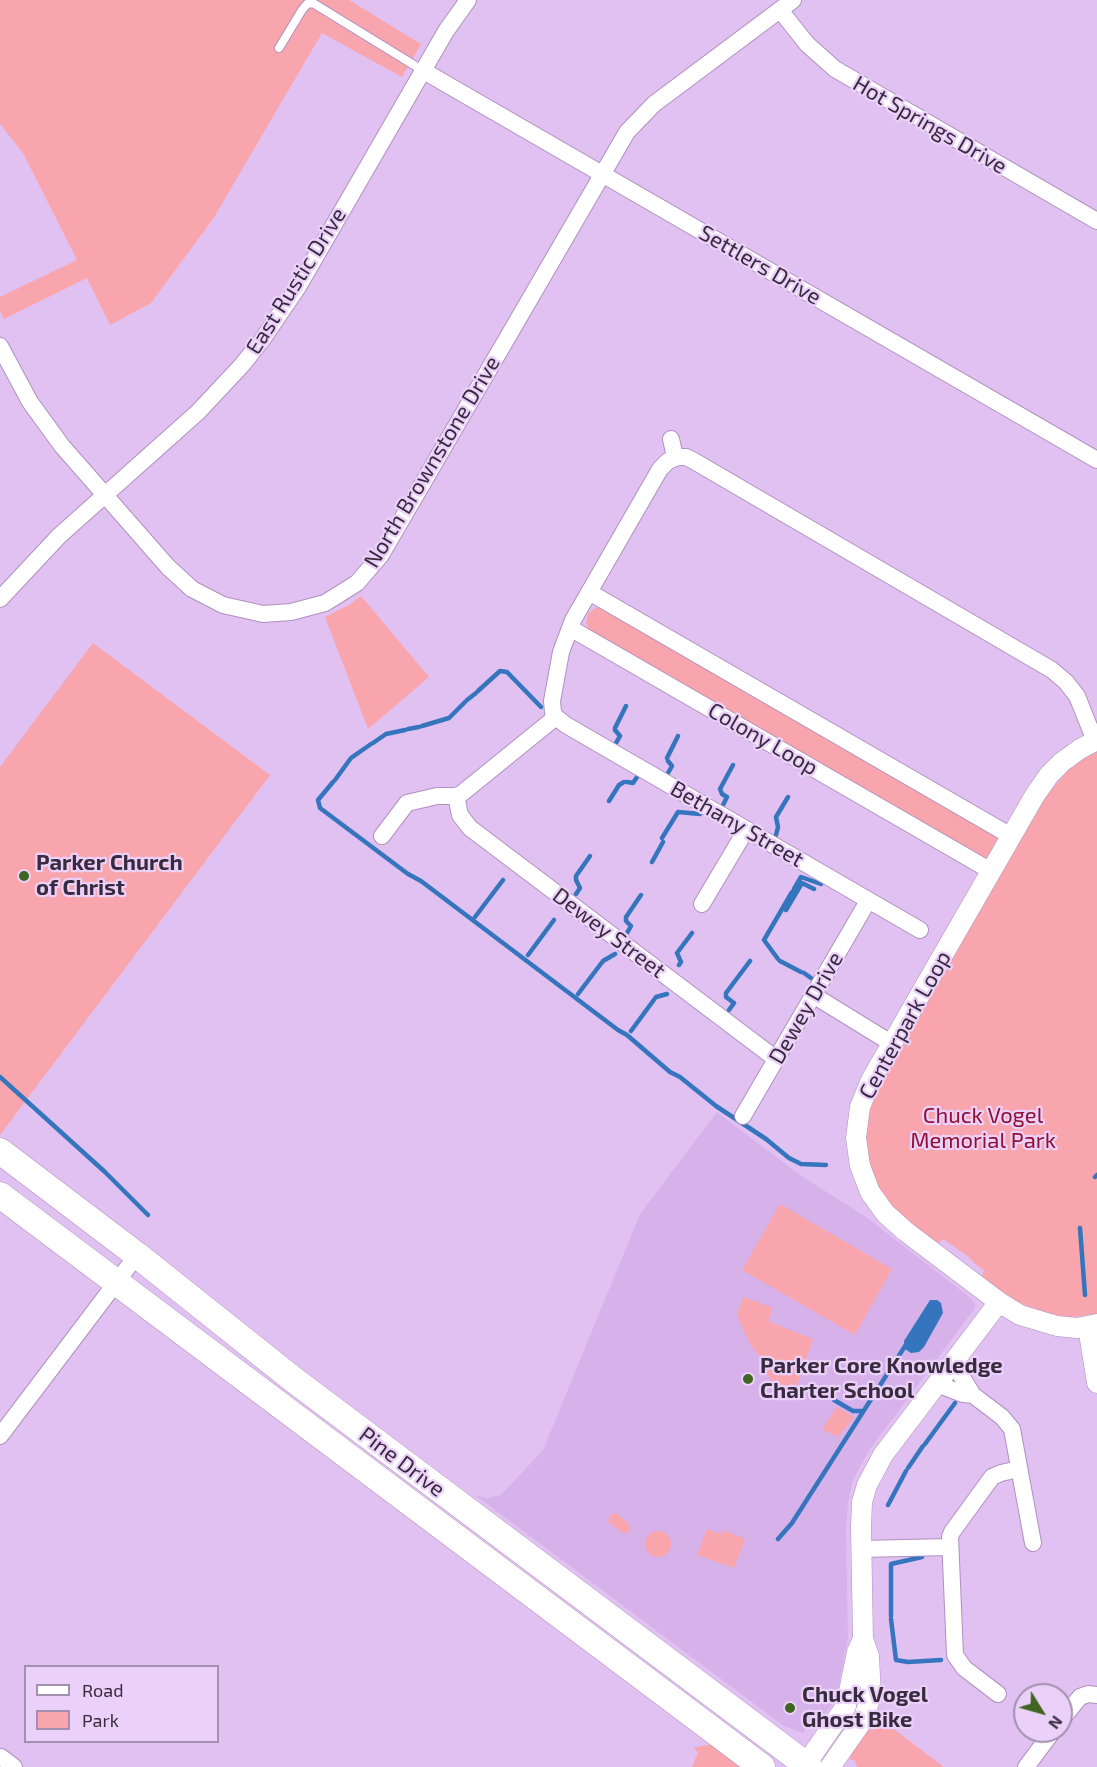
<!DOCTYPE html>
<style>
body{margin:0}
#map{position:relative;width:1097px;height:1767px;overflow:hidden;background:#e1c1f2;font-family:"Exo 2",sans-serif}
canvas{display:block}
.legend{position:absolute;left:24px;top:1665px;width:195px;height:78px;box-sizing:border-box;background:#ebd1f9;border:2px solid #a38fae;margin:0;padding:8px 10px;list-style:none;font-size:18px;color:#382b3e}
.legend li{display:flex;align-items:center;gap:12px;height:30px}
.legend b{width:30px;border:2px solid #a38fae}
.north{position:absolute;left:1013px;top:1683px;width:60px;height:60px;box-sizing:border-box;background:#ebd1f9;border:2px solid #a38fae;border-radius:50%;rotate:127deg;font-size:16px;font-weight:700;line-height:24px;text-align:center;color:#382b3e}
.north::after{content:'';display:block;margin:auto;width:21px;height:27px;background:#3f6520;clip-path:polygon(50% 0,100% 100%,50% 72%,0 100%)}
</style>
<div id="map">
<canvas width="1097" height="1767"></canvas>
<ul class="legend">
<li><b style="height:8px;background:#fff"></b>Road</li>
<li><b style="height:16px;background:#f9a5ad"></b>Park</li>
</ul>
<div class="north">N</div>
</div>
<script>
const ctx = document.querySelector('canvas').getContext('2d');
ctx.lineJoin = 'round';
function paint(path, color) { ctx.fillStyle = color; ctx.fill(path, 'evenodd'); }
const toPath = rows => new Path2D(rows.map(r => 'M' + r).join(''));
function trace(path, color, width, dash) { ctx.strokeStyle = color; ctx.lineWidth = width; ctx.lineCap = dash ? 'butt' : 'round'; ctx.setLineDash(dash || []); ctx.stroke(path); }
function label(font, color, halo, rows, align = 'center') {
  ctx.font = font + ' "Exo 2",sans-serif'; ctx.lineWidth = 4.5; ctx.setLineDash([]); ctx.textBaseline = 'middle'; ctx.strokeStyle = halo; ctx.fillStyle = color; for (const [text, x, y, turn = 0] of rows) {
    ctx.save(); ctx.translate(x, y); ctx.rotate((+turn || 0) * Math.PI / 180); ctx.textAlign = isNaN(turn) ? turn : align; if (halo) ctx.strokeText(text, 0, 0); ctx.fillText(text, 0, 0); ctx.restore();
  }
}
paint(toPath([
 [717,1112,800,1175,866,1217,968,1296,975,1304,975,1308,870,1449,853,1480,848,1502,846,1531,848,1636,838,1690,833,1703,822,1720,814,1726,806,1728,803,1733,784,1726,475,1495,487,1498,501,1495,543,1450,640,1214]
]), '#d7b2ea');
paint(toPath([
 [0,0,349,0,421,44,402,77,322,33,213,219,151,303,110,325,87,278,4,319,0,310,0,297,77,260,23,153,0,124],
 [361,596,429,677,368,729,325,617,349,605],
 [602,607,999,836,986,860,589,630,586,623,588,614,595,608],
 [93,643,270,775,0,1135,0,767],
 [1097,750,1097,1314,1072,1317,1049,1314,1015,1301,982,1276,984,1270,974,1263,969,1257,943,1239,939,1243,931,1238,895,1210,878,1186,869,1164,865,1134,868,1112,874,1093,1045,797,1070,768],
 [780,1204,892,1269,855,1335,742,1270],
 [743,1297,771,1307,772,1310,769,1319,770,1322,813,1339,793,1398,769,1377,762,1359,751,1346,737,1315],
 [837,1407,854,1417,838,1437,822,1429],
 [616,1513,630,1525,630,1530,627,1533,623,1533,608,1522,610,1515],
 [707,1529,721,1534,723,1530,745,1539,734,1568,697,1555],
 '645 1544a13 13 0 1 1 26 0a13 13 0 1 1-26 0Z',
 [873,1714,883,1721,944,1767,857,1767,855,1760,850,1760,852,1751],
 [712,1744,747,1767,692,1767,698,1752,693,1748]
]), '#f9a5ad');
paint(toPath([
 [930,1300,937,1300,941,1303,943,1313,924,1347,919,1352,911,1353,905,1349,904,1341]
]), '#3575bd');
trace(toPath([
 [478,691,500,671,507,672,541,707],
 [467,700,476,693],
 [422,726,449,718,465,702],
 [615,728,626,706],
 [408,729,419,727],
 [615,730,620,736,616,743],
 [373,743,386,734,405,730],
 [667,758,678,736],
 [668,761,672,766,668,773],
 [335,780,351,758,371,744],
 [333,782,318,800,320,808,408,874,421,881,618,1030,627,1035,670,1072,680,1077,716,1106,766,1139,789,1158,801,1164,826,1165],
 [627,782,633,783,637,777],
 [609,801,619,785,624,782],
 [723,805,727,797,722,794,720,789,733,765],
 [776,835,778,827,776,817,788,797],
 [662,838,678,812,700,814],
 [652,862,663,842],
 [794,889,801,877,821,884],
 [576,894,580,888,576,880,576,876,590,856],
 [786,910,802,883,814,889],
 [475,917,503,880],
 [627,933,631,926,626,921,626,917,641,895],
 [528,955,554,920],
 [778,959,764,940,792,892],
 [780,961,801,972],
 [679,965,681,962,677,953,692,933],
 [804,973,811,978],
 [578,994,603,961,615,954],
 [729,1010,734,1003,726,997,726,993,750,961],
 [631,1031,656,997,667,994],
 [0,1077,105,1172,148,1215],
 [1095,1177,1097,1175],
 [1080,1228,1085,1295],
 [834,1400,853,1411,863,1411],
 [925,1444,955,1403],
 [908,1468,923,1446],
 [888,1505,906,1471],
 [778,1539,792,1523,907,1343],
 [891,1616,891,1564,922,1557],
 [891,1619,896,1660,908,1662,941,1660]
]), '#3575bd', 4.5);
const service = toPath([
 [279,48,302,10,307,4,313,3,422,70]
]);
const minor = toPath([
 [780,10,807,44,835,69,1097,221],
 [422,70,1097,460],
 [0,346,30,402,62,446,168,567,192,589,223,605,263,614,291,612,325,603,357,583,381,555,627,132,654,104,793,0],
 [671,439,675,457],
 [589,592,1011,836],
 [0,599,59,536,198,412,242,365,262,340,298,287,446,31,468,0],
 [570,628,991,871],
 [556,717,566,725,920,930],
 [456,796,460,815,470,828,776,1059],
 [382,836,407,803,437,796,456,796,461,794,556,717,553,712,552,701,561,652,573,620,660,469,668,461,678,457,686,457,694,461,1052,670,1066,682,1077,696,1095,741],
 [702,904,746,830],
 [813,995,891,1043],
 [743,1116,868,901],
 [953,1363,973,1395,1002,1417,1012,1429,1033,1543],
 [937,1384,963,1394,973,1395],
 [0,1436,137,1255],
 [861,1549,949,1547],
 [998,1694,964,1668,955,1655,950,1537,952,1532,992,1477,1001,1473,1019,1469],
 [1061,1720,1080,1697,1088,1694,1097,1695],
 [1,1757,14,1767],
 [1026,1767,1053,1731]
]);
const tertiary = toPath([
 [1097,740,1080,749,1062,762,1049,775,1035,795,871,1080,860,1107,856,1138,860,1166,870,1192,885,1213,905,1231,999,1302,1020,1315,1057,1326,1077,1328,1097,1324],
 [1088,1327,1097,1383],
 [804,1767,846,1706,857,1652,863,1639],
 [830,1767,863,1720,871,1696,869,1656,863,1639,861,1527,862,1502,867,1485,883,1455,999,1302]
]);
const primary = toPath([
 [0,1151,137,1255,294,1380,809,1767],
 [0,1195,762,1767]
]);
trace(service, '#af90c0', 10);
trace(minor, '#af90c0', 18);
trace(tertiary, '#af90c0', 21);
trace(primary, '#af90c0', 27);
trace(service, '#fff', 8);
trace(minor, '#fff', 16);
trace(tertiary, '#fff', 20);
trace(primary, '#fff', 26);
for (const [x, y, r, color] of [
 [24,876,6,"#3f6520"],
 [748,1379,6,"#3f6520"],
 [790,1708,6,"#3f6520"]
]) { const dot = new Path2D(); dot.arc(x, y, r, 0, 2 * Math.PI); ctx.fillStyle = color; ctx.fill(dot); trace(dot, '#ebd1f9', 2); }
label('22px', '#382b3e', '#ebd1f9', [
 ["Hot Springs Drive",930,125,30],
 ["Settlers Drive",760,265,30],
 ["East Rustic Drive",296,281,-58],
 ["North Brownstone Drive",432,462,-59],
 ["Colony Loop",763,739,30],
 ["Bethany Street",737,824,30],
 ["Dewey Street",609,933,37],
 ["Dewey Drive",806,1008,-60],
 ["Centerpark Loop",905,1025,-61],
 ["Pine Drive",402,1462,37]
]);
label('bold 22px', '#382b3e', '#ebd1f9', [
 ["Parker Church",36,863],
 ["of Christ",36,888],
 ["Parker Core Knowledge",760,1366],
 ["Charter School",760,1391],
 ["Chuck Vogel",802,1695],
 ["Ghost Bike",802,1720]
], 'left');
label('22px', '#910f33', '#ebd1f9', [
 ["Chuck Vogel",983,1116],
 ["Memorial Park",983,1141]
]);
</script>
